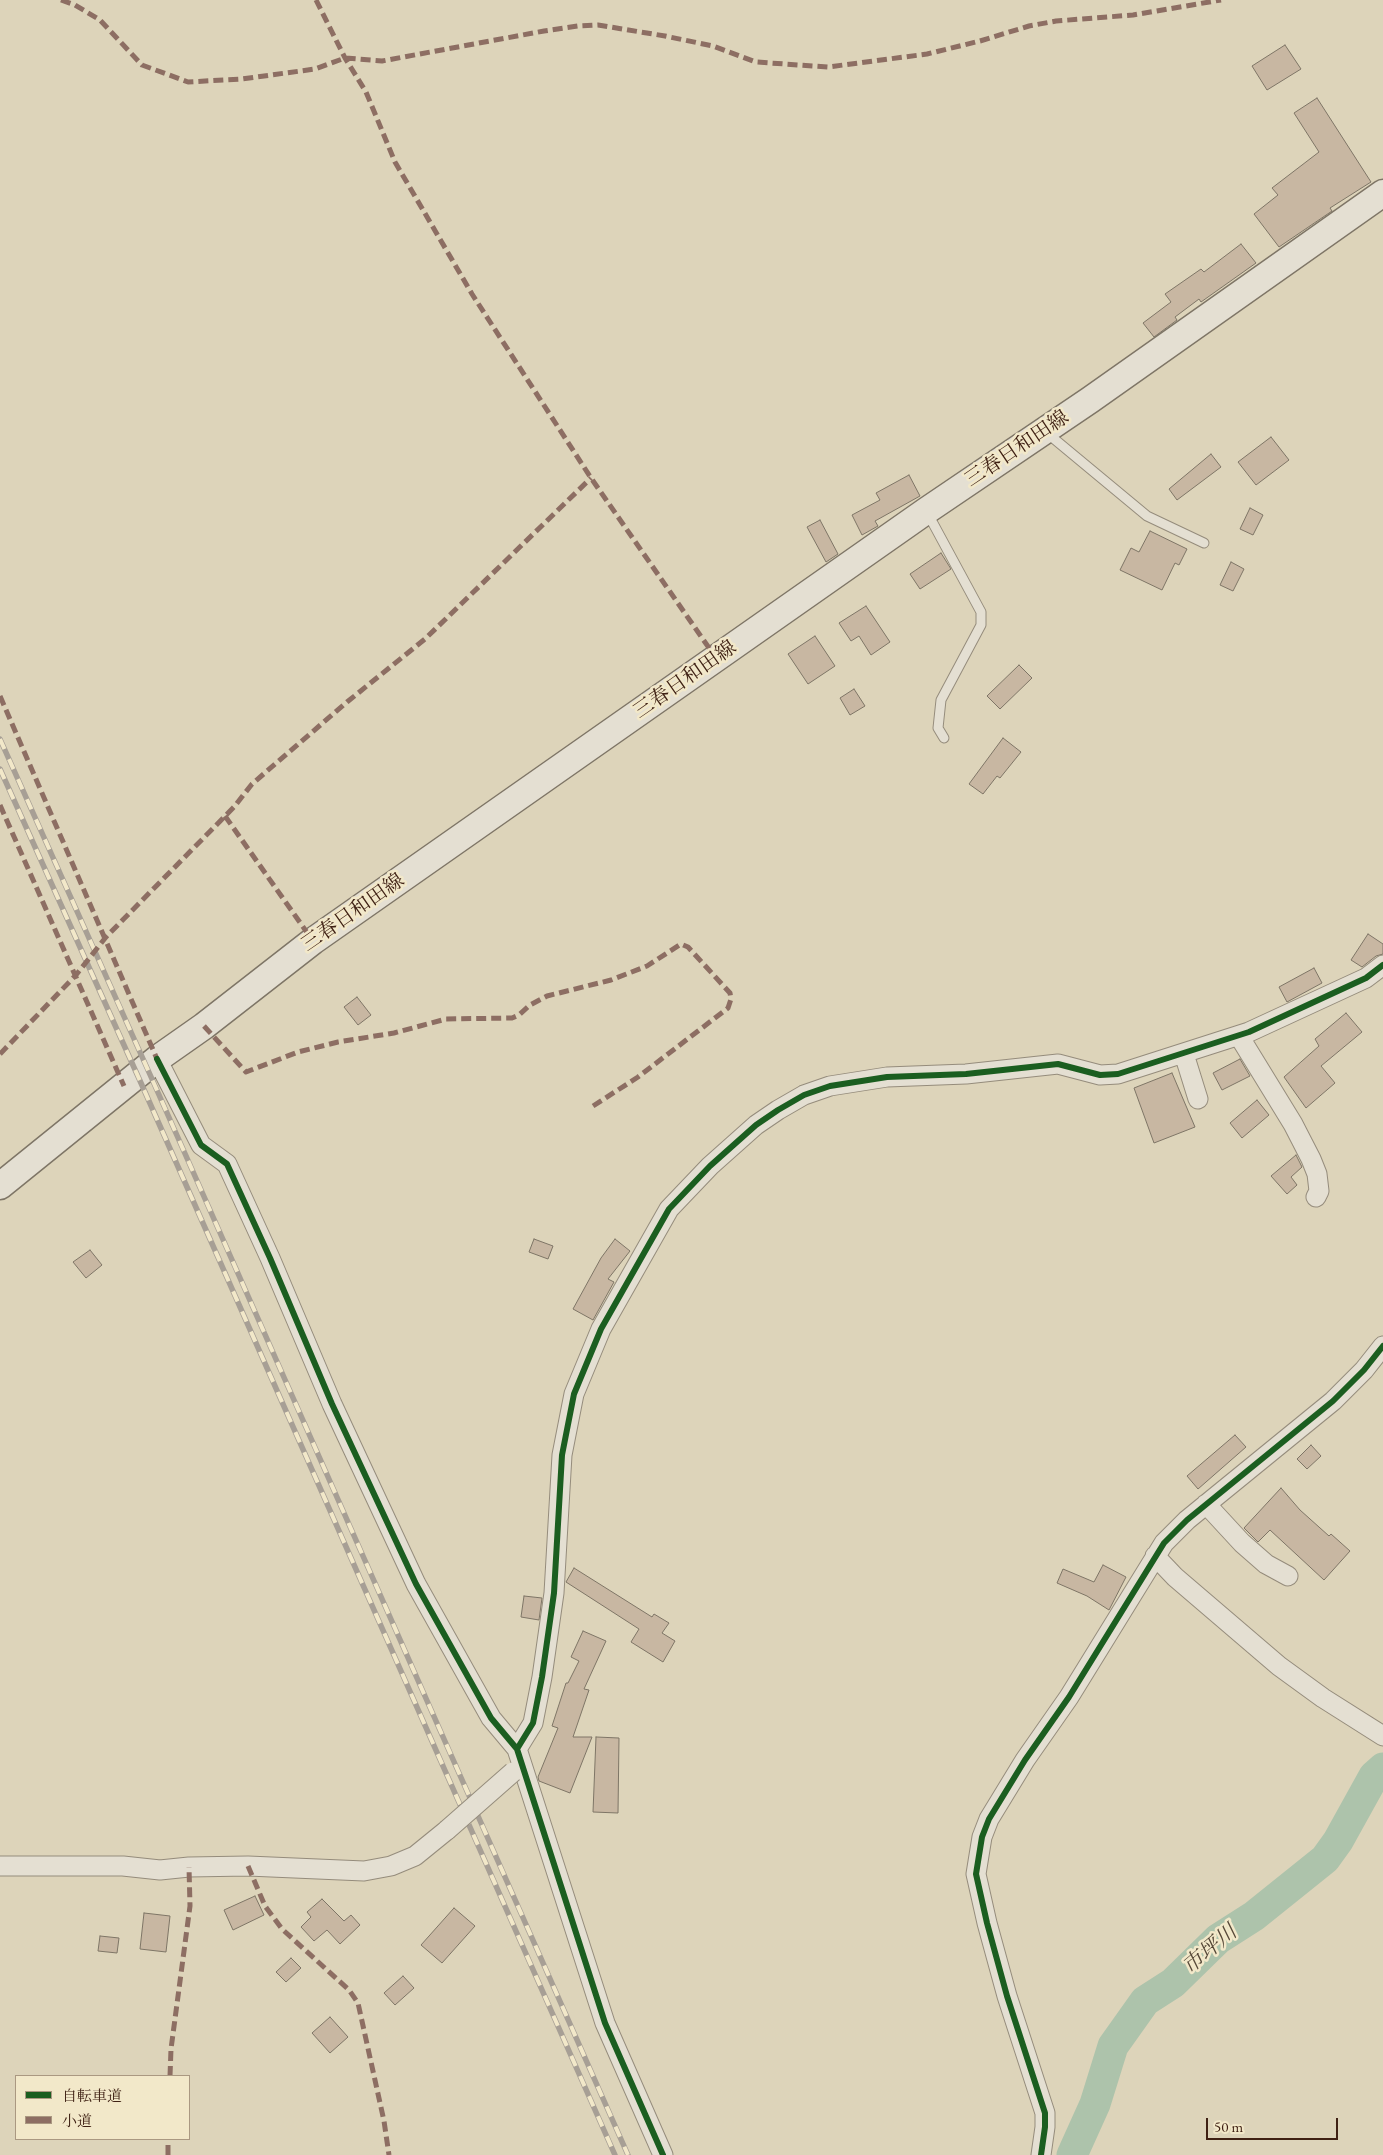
<!DOCTYPE html>
<meta charset="utf-8">
<style>
body{margin:0}
#map{position:relative;width:1383px;height:2155px;overflow:hidden;background:#ddd4ba;font-family:"EB Garamond","Noto Serif JP",serif}
canvas{display:block}
.legend{position:absolute;left:15px;top:2075px;width:175px;height:65px;box-sizing:border-box;background:#f2e8c9;border:1px solid #aa9881;margin:0;padding:6px 9px;list-style:none;font-size:15px;color:#3f2114}
.legend li{display:flex;align-items:center;gap:10px;height:25px}
.legend b{width:25px;border:1px solid #aa9881}
.scale{position:absolute;left:1206px;top:2118px;width:132px;height:22px;box-sizing:border-box;border:2px solid #3f2114;border-top:0;padding-left:6px;font-size:15px;line-height:18px;white-space:nowrap;color:#3f2114;-webkit-text-stroke:4px #f2e8c9;paint-order:stroke}
</style>
<div id="map">
<canvas width="1383" height="2155"></canvas>
<ul class="legend">
<li><b style="height:6px;background:#1b5e20"></b>自転車道</li>
<li><b style="height:6px;background:#8d6e63"></b>小道</li>
</ul>
<div class="scale">50 m</div>
</div>
<script>
const ctx = document.querySelector('canvas').getContext('2d');
ctx.lineJoin = 'round';
const toPath = rows => new Path2D(rows.map(r => 'M' + r).join(''));
function trace(path, color, width, dash) { ctx.strokeStyle = color; ctx.lineWidth = width; ctx.lineCap = dash ? 'butt' : 'round'; ctx.setLineDash(dash || []); ctx.stroke(path); }
function paint(path, color) { ctx.fillStyle = color; ctx.fill(path, 'evenodd'); }
function label(font, color, halo, rows, align = 'center') {
  ctx.font = font + ' "EB Garamond","Noto Serif JP",serif'; ctx.lineWidth = 5; ctx.setLineDash([]); ctx.textBaseline = 'middle'; ctx.strokeStyle = halo; ctx.fillStyle = color; for (const [text, x, y, turn = 0] of rows) {
    ctx.save(); ctx.translate(x, y); ctx.rotate((+turn || 0) * Math.PI / 180); ctx.textAlign = isNaN(turn) ? turn : align; if (halo) ctx.strokeText(text, 0, 0); ctx.fillText(text, 0, 0); ctx.restore();
  }
}
trace(toPath([
 [1072,2155,1095,2104,1113,2046,1145,2001,1173,1983,1218,1939,1254,1916,1325,1859,1338,1841,1374,1776,1383,1768]
]), '#adc3ab', 31);
const building = toPath([
 [1285,45,1301,69,1267,90,1252,66,1285,45],
 [1317,98,1371,182,1330,208,1332,211,1279,247,1254,214,1278,195,1272,188,1319,152,1294,113,1317,98],
 [1241,244,1256,263,1201,302,1199,299,1175,317,1177,320,1154,337,1143,323,1171,302,1165,294,1201,269,1204,272,1241,244],
 [1271,437,1289,460,1256,485,1238,462,1271,437],
 [1211,454,1221,467,1177,500,1169,489,1211,454],
 [909,475,920,496,875,521,878,526,862,535,852,515,880,500,876,493,909,475],
 [1250,508,1263,515,1253,535,1240,529,1250,508],
 [820,520,838,554,826,562,807,527,820,520],
 [1150,531,1187,549,1179,565,1175,563,1162,590,1120,570,1131,548,1139,552,1150,531],
 [941,553,951,569,920,589,910,574,941,553],
 [1231,562,1244,569,1233,591,1220,585,1231,562],
 [866,606,890,642,871,655,859,636,851,641,839,623,866,606],
 [815,636,835,666,808,684,788,654,815,636],
 [1019,665,1032,678,1000,709,987,696,1019,665],
 [854,689,865,706,850,715,840,698,854,689],
 [1003,738,1021,752,1000,778,997,776,983,794,969,784,1003,738],
 [1368,934,1383,944,1383,954,1376,956,1362,967,1351,960,1368,934],
 [1314,968,1322,983,1287,1002,1279,987,1314,968],
 [357,997,371,1015,358,1025,344,1007,357,997],
 [1346,1013,1362,1032,1321,1066,1335,1083,1306,1108,1284,1077,1319,1046,1315,1039,1346,1013],
 [1240,1059,1250,1076,1222,1090,1213,1073,1240,1059],
 [1172,1073,1195,1127,1154,1143,1134,1088,1172,1073],
 [1257,1100,1269,1115,1242,1138,1230,1123,1257,1100],
 [1296,1155,1302,1167,1291,1177,1297,1185,1287,1194,1271,1176,1296,1155],
 [534,1239,553,1246,548,1259,529,1252,534,1239],
 [615,1239,630,1251,608,1279,614,1282,593,1320,573,1309,601,1258,615,1239],
 [90,1250,102,1265,86,1278,73,1262,90,1250],
 [1235,1435,1246,1447,1198,1489,1187,1476,1235,1435],
 [1311,1445,1321,1456,1307,1469,1297,1459,1311,1445],
 [1281,1488,1300,1510,1329,1536,1331,1534,1350,1551,1324,1580,1270,1530,1258,1542,1244,1528,1281,1488],
 [1103,1565,1126,1577,1109,1610,1087,1596,1057,1583,1063,1569,1094,1582,1103,1565],
 [574,1568,652,1617,654,1614,669,1623,662,1633,675,1641,663,1662,631,1642,639,1629,566,1582,574,1568],
 [524,1596,542,1598,539,1620,521,1617,524,1596],
 [583,1631,606,1641,584,1689,589,1690,573,1737,592,1737,570,1793,539,1781,538,1777,558,1728,552,1726,566,1683,568,1683,579,1661,571,1657,583,1631],
 [596,1737,619,1738,618,1813,593,1812,596,1737],
 [255,1896,264,1915,233,1930,224,1910,255,1896],
 [322,1899,344,1921,351,1915,360,1925,340,1944,327,1930,314,1941,301,1927,311,1917,307,1912,322,1899],
 [454,1908,475,1926,442,1963,421,1945,454,1908],
 [144,1913,170,1916,166,1952,140,1949,144,1913],
 [100,1936,119,1938,117,1953,98,1951,100,1936],
 [291,1958,301,1968,286,1982,276,1972,291,1958],
 [403,1976,414,1988,395,2005,384,1993,403,1976],
 [330,2017,348,2037,330,2053,312,2033,330,2017]
]);
paint(building, '#c8b7a2');
trace(building, '#7e7566', 1);
const lane = toPath([
 [1047,433,1147,516,1204,543],
 [928,514,981,612,981,625,941,700,938,728,944,738]
]);
const street = toPath([
 [1239,1036,1293,1124,1311,1159,1317,1174,1319,1191,1316,1197],
 [1184,1054,1198,1099],
 [157,1059,201,1145,227,1164,270,1258,332,1404,416,1584,491,1718,517,1749,605,2023,663,2155],
 [1206,1504,1242,1543,1266,1564,1288,1576],
 [1155,1556,1175,1577,1279,1666,1323,1698,1383,1736],
 [517,1749,533,1723,542,1677,554,1593,562,1455,574,1394,601,1329,669,1209,710,1166,756,1125,778,1110,804,1095,830,1086,887,1077,966,1074,1058,1064,1100,1075,1118,1074,1249,1032,1366,978,1383,965],
 [0,1866,123,1866,160,1870,189,1867,248,1866,364,1871,391,1866,415,1856,447,1830],
 [1041,2155,1045,2127,1045,2113,1007,1996,987,1923,976,1874,982,1837,989,1819,1025,1760,1069,1697,1164,1543,1187,1520,1333,1401,1364,1370,1383,1346]
]);
const secondary = toPath([
 [0,1186,157,1059,204,1026,313,941,926,511,1090,400,1383,193]
]);
trace(lane, '#958c7c', 11);
trace(street, '#958c7c', 21);
trace(secondary, '#7e7566', 29);
trace(lane, '#e4dfd2', 9);
trace(street, '#e4dfd2', 19);
trace(secondary, '#e4dfd2', 26);
const rail = toPath([
 [0,739,152,1079,628,2155],
 [0,769,141,1083,615,2155]
]);
trace(rail, '#a79f95', 5.5);
trace(rail, '#f2e8c9', 4, [11]);
const streetBridge = toPath([
 [447,1830,513,1772]
]);
trace(streetBridge, '#958c7c', 21, []);
trace(streetBridge, '#e4dfd2', 19);
trace(toPath([
 [61,0,75,5,100,20,142,65,188,82,242,79,315,69,345,58,382,61,544,31,578,26,598,25,665,36,713,46,756,62,828,67,927,54,980,41,1029,26,1056,21,1133,15,1221,0],
 [316,0,345,58,366,92,395,162,472,294,591,478,716,658],
 [0,696,157,1059],
 [0,805,124,1086],
 [225,816,313,941],
 [204,1026,246,1072,298,1052,338,1042,394,1033,446,1019,512,1018,519,1015,530,1005,547,996,611,980,647,966,681,944,688,947,730,993,731,999,728,1008,638,1077,590,1108],
 [0,1054,76,975,106,937,234,807,252,784,347,702,425,639,591,478],
 [248,1866,265,1906,282,1929,349,1990,358,2003,384,2121,389,2155],
 [170,2076,171,2049,190,1906,189,1867],
 [168,2155,168,2139]
]), '#8d6e63', 5, [10, 5]);
trace(toPath([
 [157,1059,201,1145,227,1164,270,1258,332,1404,416,1584,491,1718,517,1749,605,2023,663,2155],
 [517,1749,533,1723,542,1677,554,1593,562,1455,574,1394,601,1329,669,1209,710,1166,756,1125,778,1110,804,1095,830,1086,887,1077,966,1074,1058,1064,1100,1075,1118,1074,1249,1032,1366,978,1383,965],
 [1041,2155,1045,2127,1045,2113,1007,1996,987,1923,976,1874,982,1837,989,1819,1025,1760,1069,1697,1164,1543,1187,1520,1333,1401,1364,1370,1383,1346]
]), '#1b5e20', 6);
label('20px', '#3f2114', '#f2e8c9', [
 ["三春日和田線",1017,449,-34],
 ["三春日和田線",685,680,-35],
 ["三春日和田線",353,913,-35]
]);
label('italic 21px', '#564838', '#f2e8c9', [
 ["市坪川",1210,1950,-40]
]);
</script>
